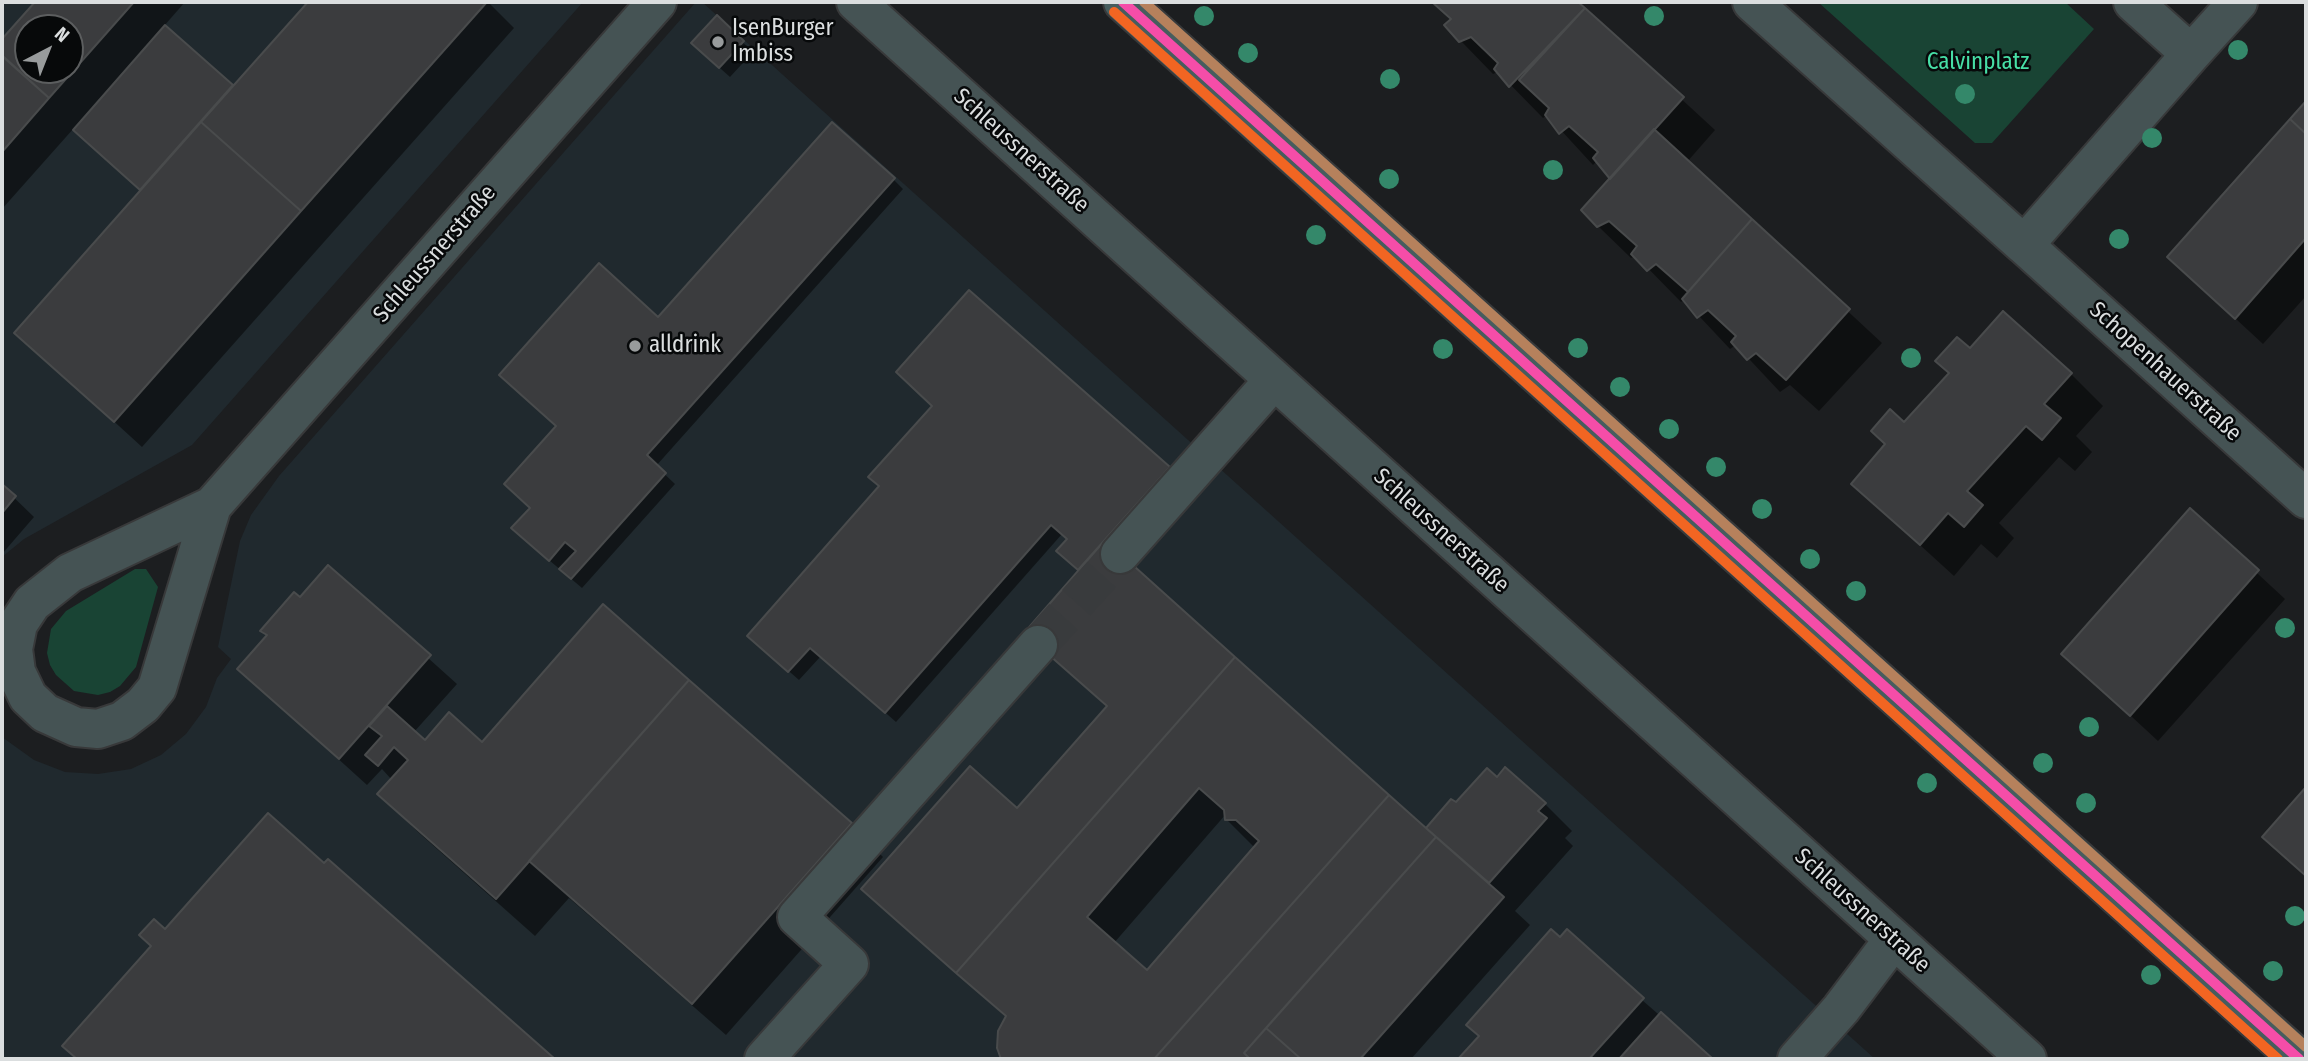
<!DOCTYPE html>
<meta charset="utf-8">
<style>
body{margin:0}
#map{position:relative;width:2308px;height:1061px;overflow:hidden;background:#1c1e20;font-family:"Fira Sans Condensed",sans-serif}
canvas{display:block}
.frame{position:absolute;inset:0;border:4px solid #dbdedf;pointer-events:none}
.north{position:absolute;left:14px;top:14px;width:70px;height:70px;box-sizing:border-box;background:#07090a;border:2px solid #5c5e5f;border-radius:50%;rotate:42deg;font-size:19px;font-weight:700;line-height:28px;text-align:center;color:#dbdedf}
.north::after{content:'';display:block;margin:auto;width:24px;height:32px;background:#989b9c;clip-path:polygon(50% 0,100% 100%,50% 72%,0 100%)}
</style>
<div id="map">
<canvas width="2308" height="1061"></canvas>
<div class="frame"></div>
<div class="north">N</div>
</div>
<script>
const ctx = document.querySelector('canvas').getContext('2d');
ctx.lineJoin = 'round';
function paint(path, color) { ctx.fillStyle = color; ctx.fill(path, 'evenodd'); }
const toPath = rows => new Path2D(rows.map(r => 'M' + r).join(''));
function trace(path, color, width, dash) { ctx.strokeStyle = color; ctx.lineWidth = width; ctx.lineCap = dash ? 'butt' : 'round'; ctx.setLineDash(dash || []); ctx.stroke(path); }
function label(font, color, halo, rows, align = 'center') {
  ctx.font = font + ' "Fira Sans Condensed",sans-serif'; ctx.lineWidth = 5; ctx.setLineDash([]); ctx.textBaseline = 'middle'; ctx.strokeStyle = halo; ctx.fillStyle = color; for (const [text, x, y, turn = 0] of rows) {
    ctx.save(); ctx.translate(x, y); ctx.rotate((+turn || 0) * Math.PI / 180); ctx.textAlign = isNaN(turn) ? turn : align; if (halo) ctx.strokeText(text, 0, 0); ctx.fillText(text, 0, 0); ctx.restore();
  }
}
paint(toPath([
 [2,2,583,2,192,445,24,539,2,557],
 [28,28,70,28,70,70,28,70],
 [696,2,702,2,1875,1059,2,1059,2,737,34,760,65,772,98,774,131,769,161,755,186,734,206,707,217,678,231,659,218,647,240,541,251,515,279,476]
]), '#20292e');
paint(toPath([
 [1818,2,2065,2,2094,29,1992,143,1975,143],
 [135,569,146,569,158,587,136,667,120,686,110,692,98,695,74,691,56,675,50,665,47,653,51,629,66,611]
]), '#194434');
paint(toPath([
 [37,2,185,2,164,26,233,88,310,2,343,2,346,5,349,2,488,2,514,28,142,447,16,332,142,191,74,128,2,209,2,63,5,59,2,55,2,41],
 [28,28,70,28,70,70,28,70],
 [1433,2,1576,2,1715,130,1687,162,1882,343,1819,411,1790,385,1780,392,1736,345,1730,349,1684,300,1681,302,1636,256,1631,258,1598,226,1612,179,1597,161,1593,165,1547,115,1543,118,1498,72,1493,74,1461,41,1452,20],
 [717,18,753,52,730,77,703,53],
 [2306,103,2306,296,2263,344,2169,257],
 [893,179,903,189,656,466,675,484,582,588,523,538,532,508,659,319],
 [1970,350,2071,374,2103,406,2076,436,2092,452,2075,471,2059,457,1999,523,2014,538,1997,558,1981,544,1954,576,1853,484],
 [1168,468,1178,478,1114,551,1426,831,1452,802,1457,805,1497,779,1545,804,1572,831,1565,838,1573,846,1515,911,1530,925,1411,1059,1003,1059,998,1048,1007,1018,864,889,1017,810,1108,708,1026,633,1080,571,1069,561,1069,540,1062,534,896,722,821,656,799,680,759,645],
 [1226,814,1227,820,1255,848,1147,973,1114,943],
 [2,486,34,517,2,554],
 [2190,511,2285,599,2158,741,2064,654],
 [328,568,457,684,414,732,425,743,483,744,689,682,851,825,883,857,726,1035,569,898,535,936,418,832,379,794,392,780,382,769,367,785,239,669,268,636,262,631,300,599],
 [2306,789,2306,877,2264,837],
 [328,861,552,1059,78,1059,65,1046,165,932],
 [1642,1000,1710,1059,1461,1059,1481,1037]
]), '#0007');
const building = toPath([
 [35,2,134,2,49,98,2,56,2,39,35,2],
 [28,28,70,28,70,70,28,70,28,28],
 [308,2,487,2,301,211,201,122,308,2],
 [1432,2,1578,2,1585,8,1509,87,1494,69,1498,63,1471,37,1459,42,1444,25,1451,19,1432,2],
 [1585,8,1684,97,1610,179,1593,158,1598,152,1569,126,1559,134,1545,115,1549,108,1519,80,1585,8],
 [717,15,744,41,719,68,691,43,717,15],
 [165,25,233,85,140,190,73,130,165,25],
 [4,57,49,98,2,152,2,60,4,57],
 [2306,101,2306,134,2290,119,2306,101],
 [2290,119,2306,134,2306,238,2235,319,2167,257,2290,119],
 [201,122,301,211,114,422,14,333,201,122],
 [832,122,895,178,647,455,666,473,571,579,559,569,576,551,565,542,549,561,511,528,530,508,504,484,556,426,499,375,599,263,658,317,832,122],
 [1654,129,1752,219,1688,292,1656,264,1647,271,1631,254,1637,246,1609,221,1597,227,1581,210,1654,129],
 [1752,219,1850,309,1786,380,1756,353,1747,360,1731,342,1736,336,1708,310,1697,318,1682,299,1752,219],
 [969,290,1170,467,1078,570,1056,551,1067,539,1051,525,885,713,810,648,788,672,747,636,879,486,868,477,932,406,896,372,969,290],
 [2003,311,2072,373,2044,404,2061,418,2042,440,2026,426,1967,491,1983,505,1964,527,1948,513,1920,545,1851,484,1885,444,1871,431,1890,409,1904,422,1949,373,1935,361,1957,337,1970,348,2003,311],
 [2,484,16,496,2,513,2,484],
 [2190,508,2259,570,2130,716,2061,654,2190,508],
 [1105,540,1235,657,956,973,861,889,970,766,1017,808,1107,706,1024,633,1105,540],
 [328,565,431,655,339,759,237,669,267,635,260,631,294,592,300,597,328,565],
 [603,604,689,680,496,899,377,794,408,760,394,747,378,766,365,755,382,736,369,726,387,706,425,740,449,712,482,742,603,604],
 [1235,657,1389,795,1154,1059,1001,1059,997,1048,998,1031,1006,1016,956,973,1235,657],
 [1199,788,1224,810,1225,820,1236,820,1259,841,1147,970,1087,917,1199,788],
 [689,680,852,823,692,1004,529,861,689,680],
 [1505,767,1546,803,1538,811,1547,818,1489,883,1426,828,1451,799,1456,802,1487,768,1497,777,1505,767],
 [2306,787,2306,876,2262,837,2306,787],
 [1389,795,1436,837,1244,1053,1250,1059,1154,1059,1389,795],
 [268,813,324,863,328,859,555,1059,77,1059,62,1046,151,946,139,935,154,919,165,929,268,813],
 [1436,837,1504,897,1360,1059,1301,1059,1266,1028,1436,837],
 [1551,929,1560,937,1567,929,1644,998,1589,1059,1458,1059,1479,1036,1466,1025,1551,929],
 [1661,1012,1713,1059,1619,1059,1661,1012],
 [1266,1028,1301,1059,1250,1059,1244,1053,1266,1028]
]);
paint(building, '#3b3c3e');
trace(building, '#494b4c', 2);
trace(toPath([
 [1038,645,1120,554]
]), '#393b3d', 38, [38, 19]);
const minor = toPath([
 [856,2,2027,1059],
 [1752,2,2024,245,2191,54,2133,2],
 [2191,54,2238,2],
 [2024,245,2306,499],
 [212,506,157,688,143,705,122,721,98,729,76,727,45,713,28,697,16,672,13,649,18,624,32,603,70,573,212,506,657,2],
 [1120,554,1274,380],
 [764,1059,849,964,797,917,1038,645],
 [1797,1059,1841,1009,1894,939]
]);
const major = toPath([
 [1123,2,2299,1059]
]);
trace(minor, '#38393a', 42);
trace(major, '#38393a', 42);
trace(minor, '#455354', 38);
trace(major, '#465d5e', 38);
trace(toPath([
 [1123,2,2299,1059]
]), '#f54da8', 10);
trace(toPath([
 [1114,12,2278,1059]
]), '#f26522', 10);
trace(toPath([
 [1144,2,2306,1047]
]), '#b6815c', 10);
ctx.fillStyle = '#34886a';
for (const [x, y] of [
 [1204,16],
 [1654,16],
 [2238,50],
 [1248,53],
 [1390,79],
 [1965,94],
 [2152,138],
 [1553,170],
 [1389,179],
 [1316,235],
 [2119,239],
 [1578,348],
 [1443,349],
 [1911,358],
 [1620,387],
 [1669,429],
 [1716,467],
 [1762,509],
 [1810,559],
 [1856,591],
 [2285,628],
 [2089,727],
 [2043,763],
 [1927,783],
 [2086,803],
 [2295,916],
 [2273,971],
 [2151,975]
]) { ctx.beginPath(); ctx.arc(x, y, 10, 0, 2 * Math.PI); ctx.fill(); }
for (const [x, y, r, color] of [
 [718,42,7,"#989b9c"],
 [635,346,7,"#989b9c"]
]) { const dot = new Path2D(); dot.arc(x, y, r, 0, 2 * Math.PI); ctx.fillStyle = color; ctx.fill(dot); trace(dot, '#07090a', 2.5); }
label('23px', '#dbdedf', '#07090a', [
 ["IsenBurger",732,29],
 ["Imbiss",732,55],
 ["alldrink",649,346]
], 'left');
label('23px', '#47dea6', '#07090a', [
 ["Calvinplatz",1978,63]
]);
label('23px', '#dbdedf', '#07090a', [
 ["Schleussnerstraße",1021,151,42],
 ["Schleussnerstraße",435,254,-49],
 ["Schopenhauerstraße",2165,372,42],
 ["Schleussnerstraße",1441,531,42],
 ["Schleussnerstraße",1862,911,42]
]);
</script>
